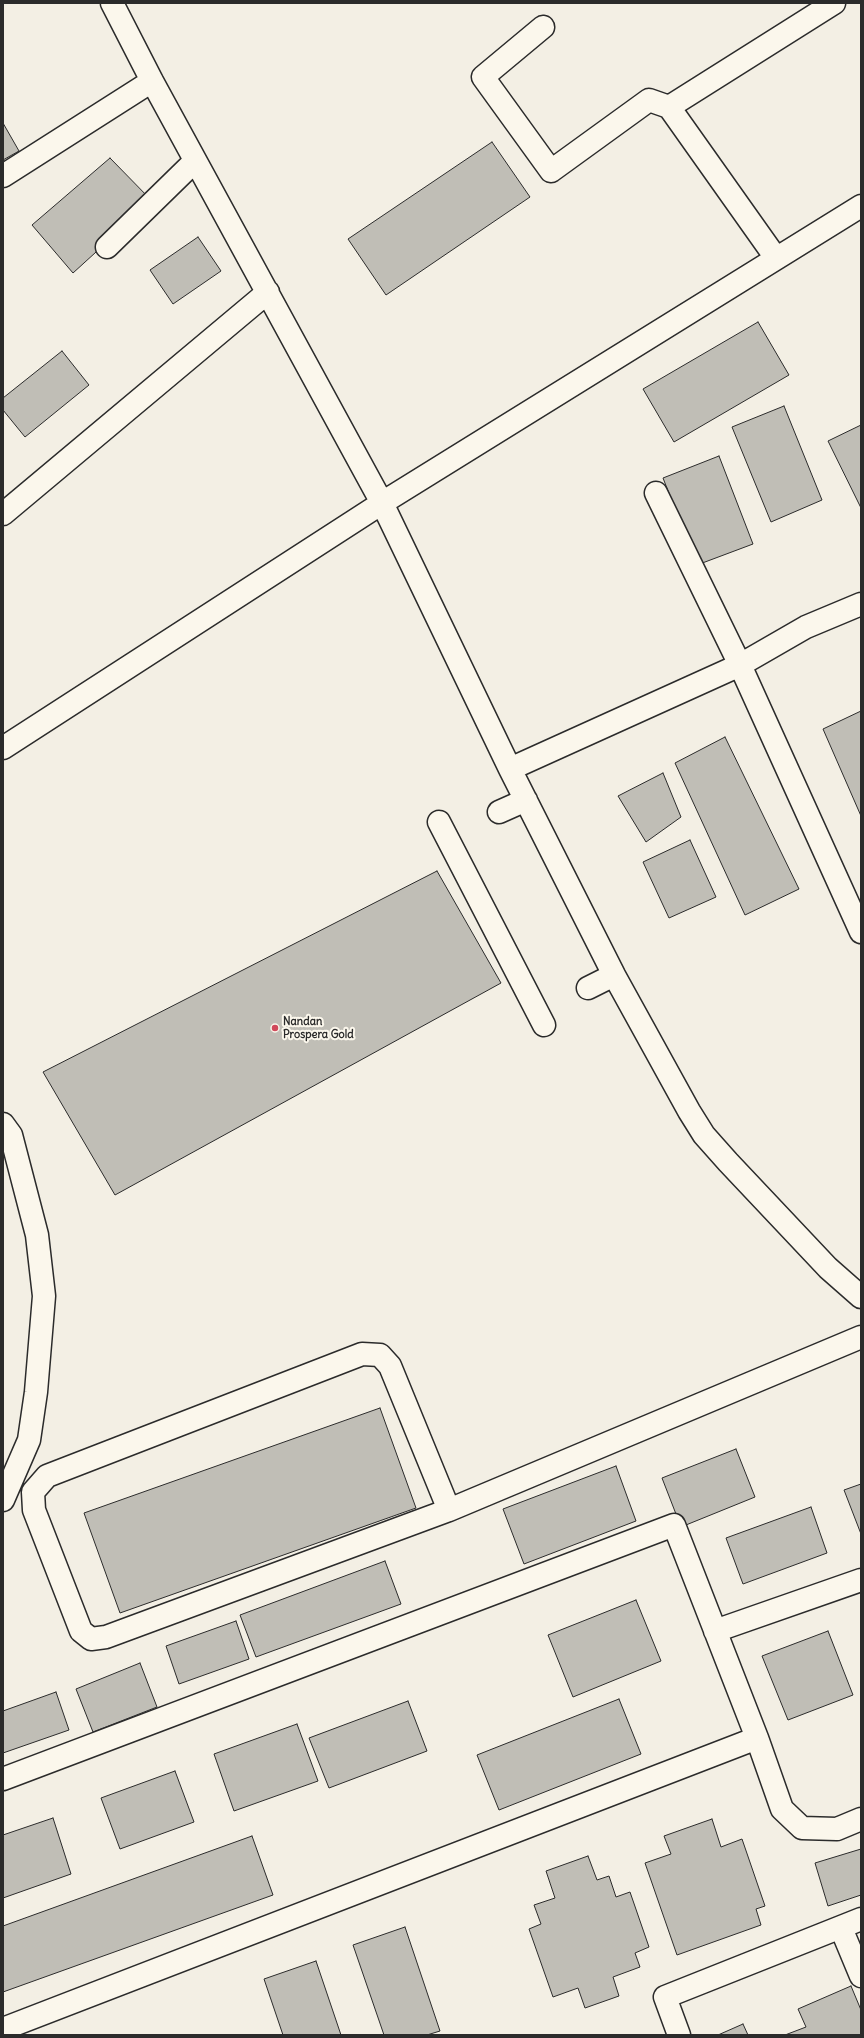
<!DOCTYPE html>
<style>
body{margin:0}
#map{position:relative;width:864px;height:2038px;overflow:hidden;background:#f3efe4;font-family:Delius,sans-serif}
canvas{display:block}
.frame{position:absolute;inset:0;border:4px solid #2b2b2b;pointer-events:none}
</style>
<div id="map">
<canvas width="864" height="2038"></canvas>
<div class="frame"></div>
</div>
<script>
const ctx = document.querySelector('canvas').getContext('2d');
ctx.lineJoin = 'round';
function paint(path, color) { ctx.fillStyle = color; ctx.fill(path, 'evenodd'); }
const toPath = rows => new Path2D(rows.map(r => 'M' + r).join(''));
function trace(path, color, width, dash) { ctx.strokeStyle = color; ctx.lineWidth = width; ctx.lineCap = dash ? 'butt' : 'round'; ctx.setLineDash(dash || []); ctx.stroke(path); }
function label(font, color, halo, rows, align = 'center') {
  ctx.font = font + ' Delius,sans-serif'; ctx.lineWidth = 4; ctx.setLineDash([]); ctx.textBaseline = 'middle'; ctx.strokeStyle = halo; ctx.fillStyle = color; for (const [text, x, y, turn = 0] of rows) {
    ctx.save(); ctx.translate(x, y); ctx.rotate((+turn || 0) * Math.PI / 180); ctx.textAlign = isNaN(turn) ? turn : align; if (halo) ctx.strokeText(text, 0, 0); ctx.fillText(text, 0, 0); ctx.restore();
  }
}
const building = toPath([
 [3,123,19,151,3,160,3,123],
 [492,142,530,197,386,295,348,239,492,142],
 [110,158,152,201,73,273,32,225,110,158],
 [198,237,221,271,173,304,150,270,198,237],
 [758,322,789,375,674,442,643,389,758,322],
 [62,351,89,385,25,437,3,410,3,398,62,351],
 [784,406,822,500,771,522,732,427,784,406],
 [861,425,861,508,828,441,861,425],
 [719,456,753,544,697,565,663,478,719,456],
 [861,711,861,816,823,729,861,711],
 [725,737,799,889,745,915,675,763,725,737],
 [663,773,681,817,646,842,618,796,663,773],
 [690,840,716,897,669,918,643,862,690,840],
 [437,871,501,983,115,1195,43,1072,437,871],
 [380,1408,416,1508,120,1613,84,1513,380,1408],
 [736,1449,755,1497,681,1527,662,1478,736,1449],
 [616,1466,636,1521,524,1564,503,1509,616,1466],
 [861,1484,861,1534,844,1490,861,1484],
 [811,1507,827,1553,743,1584,726,1538,811,1507],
 [385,1561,401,1604,256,1657,240,1615,385,1561],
 [636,1600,661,1661,573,1697,548,1635,636,1600],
 [236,1621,249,1659,179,1684,166,1646,236,1621],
 [828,1631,853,1695,788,1720,762,1656,828,1631],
 [140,1663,157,1707,93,1732,76,1689,140,1663],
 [56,1692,69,1730,3,1753,3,1711,56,1692],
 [619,1699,641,1754,499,1810,477,1755,619,1699],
 [408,1701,427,1751,329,1788,309,1738,408,1701],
 [297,1724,318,1781,234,1811,214,1754,297,1724],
 [175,1771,194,1822,120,1849,101,1798,175,1771],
 [53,1818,71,1874,3,1898,3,1835,53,1818],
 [712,1819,721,1847,742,1839,765,1906,756,1909,761,1925,677,1955,645,1863,671,1854,664,1836,712,1819],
 [252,1836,273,1895,3,1992,3,1926,252,1836],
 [861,1849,861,1895,828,1906,815,1863,861,1849],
 [588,1856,597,1880,609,1876,616,1897,630,1892,649,1947,635,1953,640,1967,613,1977,619,1996,585,2008,578,1988,553,1997,529,1929,541,1924,534,1905,555,1898,546,1871,588,1856],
 [405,1927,440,2031,427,2035,384,2035,353,1945,405,1927],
 [316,1961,341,2035,283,2035,264,1979,316,1961],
 [851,1986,861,2010,861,2035,785,2035,806,2027,798,2009,851,1986],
 [743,2024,748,2035,718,2035,743,2024]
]);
paint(building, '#c0beb6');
trace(building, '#2b2b2b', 1);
const minor = toPath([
 [112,3,152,81,382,503,510,769,614,975,689,1111,704,1135,728,1162,828,1268,861,1297],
 [543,27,483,77,551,171,649,100,669,107,776,258],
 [669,107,834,3],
 [3,176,152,81],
 [107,247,195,161],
 [656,493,740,665,861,932],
 [3,514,268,292],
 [3,748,382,503,861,206],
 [510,769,740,665,806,627,861,604],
 [499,812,526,800],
 [439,822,544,1025],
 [588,988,614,975],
 [3,1124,11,1135,37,1235,44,1296,36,1392,29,1440,3,1500],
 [449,1510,390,1366,380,1355,362,1354,47,1476,33,1492,34,1510,81,1631,91,1639,106,1637,449,1510,861,1337],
 [715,1631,861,1580],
 [3,1779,674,1525,757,1738,782,1809,802,1828,837,1829,861,1819],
 [841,1928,861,1976],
 [3,2029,757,1738],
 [679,2035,665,1997,861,1919]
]);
trace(minor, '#2b2b2b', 25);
trace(minor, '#fbf7ec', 22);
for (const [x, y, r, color] of [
 [275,1028,4,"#d1495b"]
]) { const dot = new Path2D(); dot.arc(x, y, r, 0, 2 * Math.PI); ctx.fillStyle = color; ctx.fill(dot); trace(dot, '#fbf7ec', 1.5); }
label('bold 11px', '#2b2b2b', '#fbf7ec', [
 ["Nandan",283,1022],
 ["Prospera Gold",283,1035]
], 'left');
</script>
